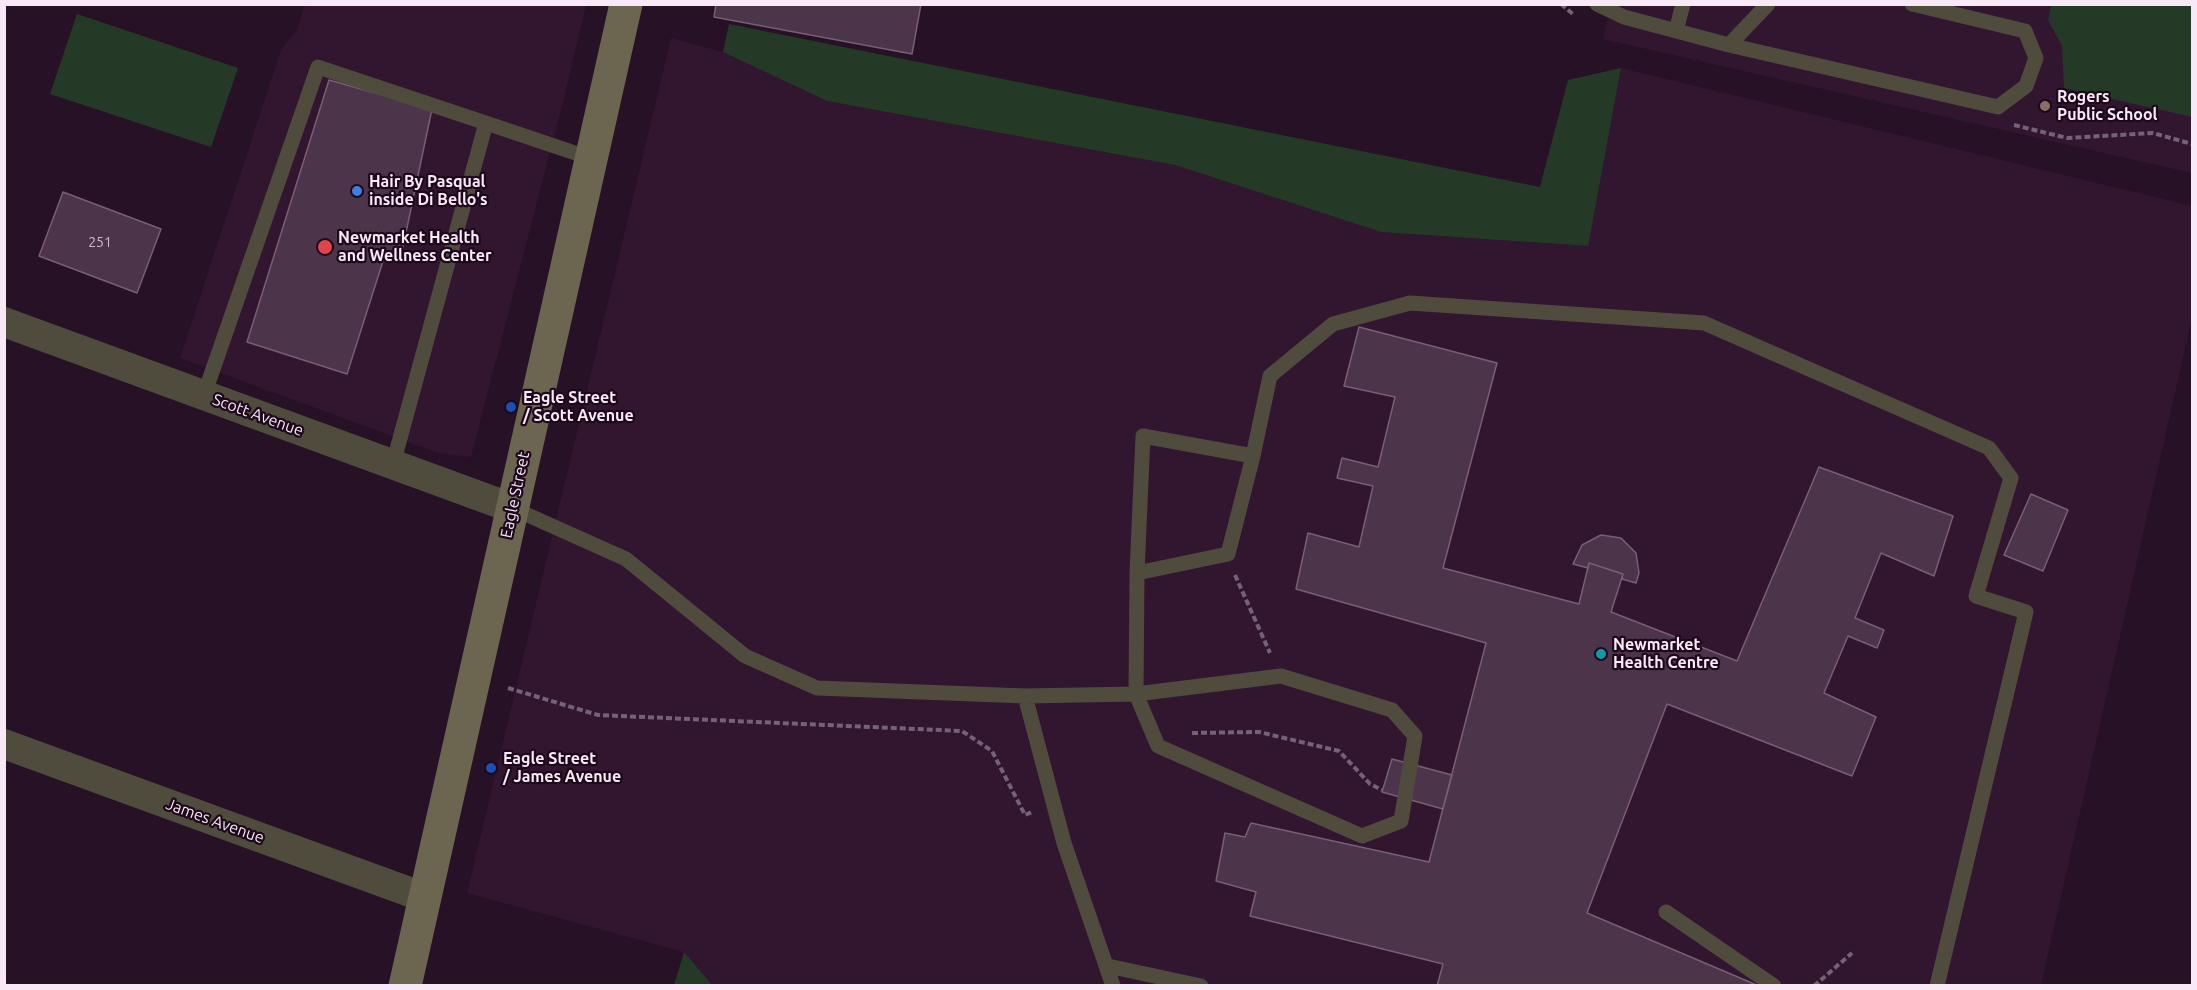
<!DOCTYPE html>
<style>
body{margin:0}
#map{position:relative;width:2197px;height:990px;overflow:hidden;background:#271126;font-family:Ubuntu,sans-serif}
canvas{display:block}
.frame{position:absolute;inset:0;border:6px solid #f9e9f7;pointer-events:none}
</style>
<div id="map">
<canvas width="2197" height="990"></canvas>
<div class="frame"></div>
</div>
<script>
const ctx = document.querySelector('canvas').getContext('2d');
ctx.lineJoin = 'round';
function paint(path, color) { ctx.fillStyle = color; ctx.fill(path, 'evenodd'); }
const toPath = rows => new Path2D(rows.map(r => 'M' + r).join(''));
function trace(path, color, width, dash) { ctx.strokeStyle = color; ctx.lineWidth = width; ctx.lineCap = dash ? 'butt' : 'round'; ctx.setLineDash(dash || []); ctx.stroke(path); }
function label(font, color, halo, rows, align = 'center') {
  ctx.font = font + ' Ubuntu,sans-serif'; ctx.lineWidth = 4.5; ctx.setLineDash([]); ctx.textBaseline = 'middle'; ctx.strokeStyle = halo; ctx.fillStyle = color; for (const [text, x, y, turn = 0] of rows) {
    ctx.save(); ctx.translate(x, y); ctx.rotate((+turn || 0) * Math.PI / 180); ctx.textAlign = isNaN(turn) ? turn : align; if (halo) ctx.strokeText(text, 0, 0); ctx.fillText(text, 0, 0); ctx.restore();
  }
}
paint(toPath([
 [305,5,586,5,564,98,471,457,438,453,180,358,281,50,298,28],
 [1611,5,2192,5,2192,173,1603,39],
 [671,38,723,52,827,101,1175,165,1381,232,1587,246,1621,68,2192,206,2192,318,2041,985,711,985,684,952,467,893]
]), '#321630');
paint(toPath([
 [2051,5,2192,5,2192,117,2064,88,2062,46,2048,20],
 [77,14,238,68,211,147,50,94],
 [729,24,1540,187,1568,80,1621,68,1588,246,1381,232,1175,165,827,101,723,52],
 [684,952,712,985,674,985]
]), '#253a26');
const building = toPath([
 [716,4,921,4,912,54,714,17,716,4],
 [329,80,432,109,400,261,384,258,347,374,247,342,329,80],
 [63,192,161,229,137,293,39,256,63,192],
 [1359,327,1497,363,1443,568,1579,604,1589,563,1623,574,1611,612,1737,661,1819,467,1953,516,1934,576,1881,553,1855,618,1884,630,1877,648,1848,636,1824,693,1876,717,1852,776,1667,704,1587,913,1759,986,1437,986,1443,964,1250,916,1256,892,1216,881,1225,833,1245,837,1251,823,1429,862,1486,643,1296,589,1308,533,1359,547,1373,486,1337,478,1342,458,1378,467,1395,397,1344,386,1359,327],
 [2031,494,2068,510,2043,571,2004,555,2031,494],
 [1601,535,1621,538,1636,553,1639,573,1636,583,1622,579,1623,574,1589,563,1588,568,1573,564,1582,545,1601,535],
 [1392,759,1452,775,1443,809,1382,792,1392,759]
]);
paint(building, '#4c344a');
trace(building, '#795e76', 1.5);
trace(toPath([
 [1561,4,1574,15],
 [2014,125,2067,138,2153,133,2192,144],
 [1235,575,1270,653],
 [508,688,598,715,962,731,992,751,1025,815,1032,812],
 [1192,733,1259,732,1339,751,1370,784,1382,790],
 [1814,986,1852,953]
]), '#756274', 4, [6, 3]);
trace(toPath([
 [1597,4,1624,17,1729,45,1768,4],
 [1676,31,1683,4],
 [1729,45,1998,107,2026,86,2036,58,2025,31,1912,4],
 [204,395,318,67,486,123],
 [393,464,486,123,590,158],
 [512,508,626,559,745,656,817,688,1025,696,1136,694,1281,676,1392,710,1415,736,1401,821,1362,836,1158,746,1136,694,1137,573,1143,436,1253,456],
 [1137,573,1228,554,1253,456,1270,376,1333,324,1410,303,1704,323,1989,448,2011,478,1976,596,2026,612,1937,986],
 [1025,696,1064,843,1113,986],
 [1666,912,1774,986],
 [1108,966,1201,986]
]), '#4f4b3d', 15);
trace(toPath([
 [4,322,512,508],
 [4,744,426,898]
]), '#4f4b3d', 30);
trace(toPath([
 [405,986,626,4]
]), '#6c6650', 33);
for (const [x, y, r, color] of [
 [2045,106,6,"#8d6e63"],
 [357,191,6,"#3f7fe0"],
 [325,247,8,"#e0444e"],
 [511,407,6,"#1a4fb4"],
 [1601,654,6,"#0f9aa8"],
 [491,768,6,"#1a4fb4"]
]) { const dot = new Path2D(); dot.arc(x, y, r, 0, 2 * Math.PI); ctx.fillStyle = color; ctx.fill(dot); trace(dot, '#1d081c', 2); }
label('14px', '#cebccc', null, [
 ["251",100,242]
]);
label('bold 16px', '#f9e9f7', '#1d081c', [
 ["Rogers",2057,97],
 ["Public School",2057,115],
 ["Hair By Pasqual",369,182],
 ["inside Di Bello's",369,200],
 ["Newmarket Health",338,238],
 ["and Wellness Center",338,256],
 ["Eagle Street",523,398],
 ["/ Scott Avenue",523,416],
 ["Newmarket",1613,645],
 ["Health Centre",1613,663],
 ["Eagle Street",503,759],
 ["/ James Avenue",503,777]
], 'left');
label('16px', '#f9e9f7', '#1d081c', [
 ["Scott Avenue",258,415,20],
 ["Eagle Street",515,495,-78],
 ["James Avenue",215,821,20]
]);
</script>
